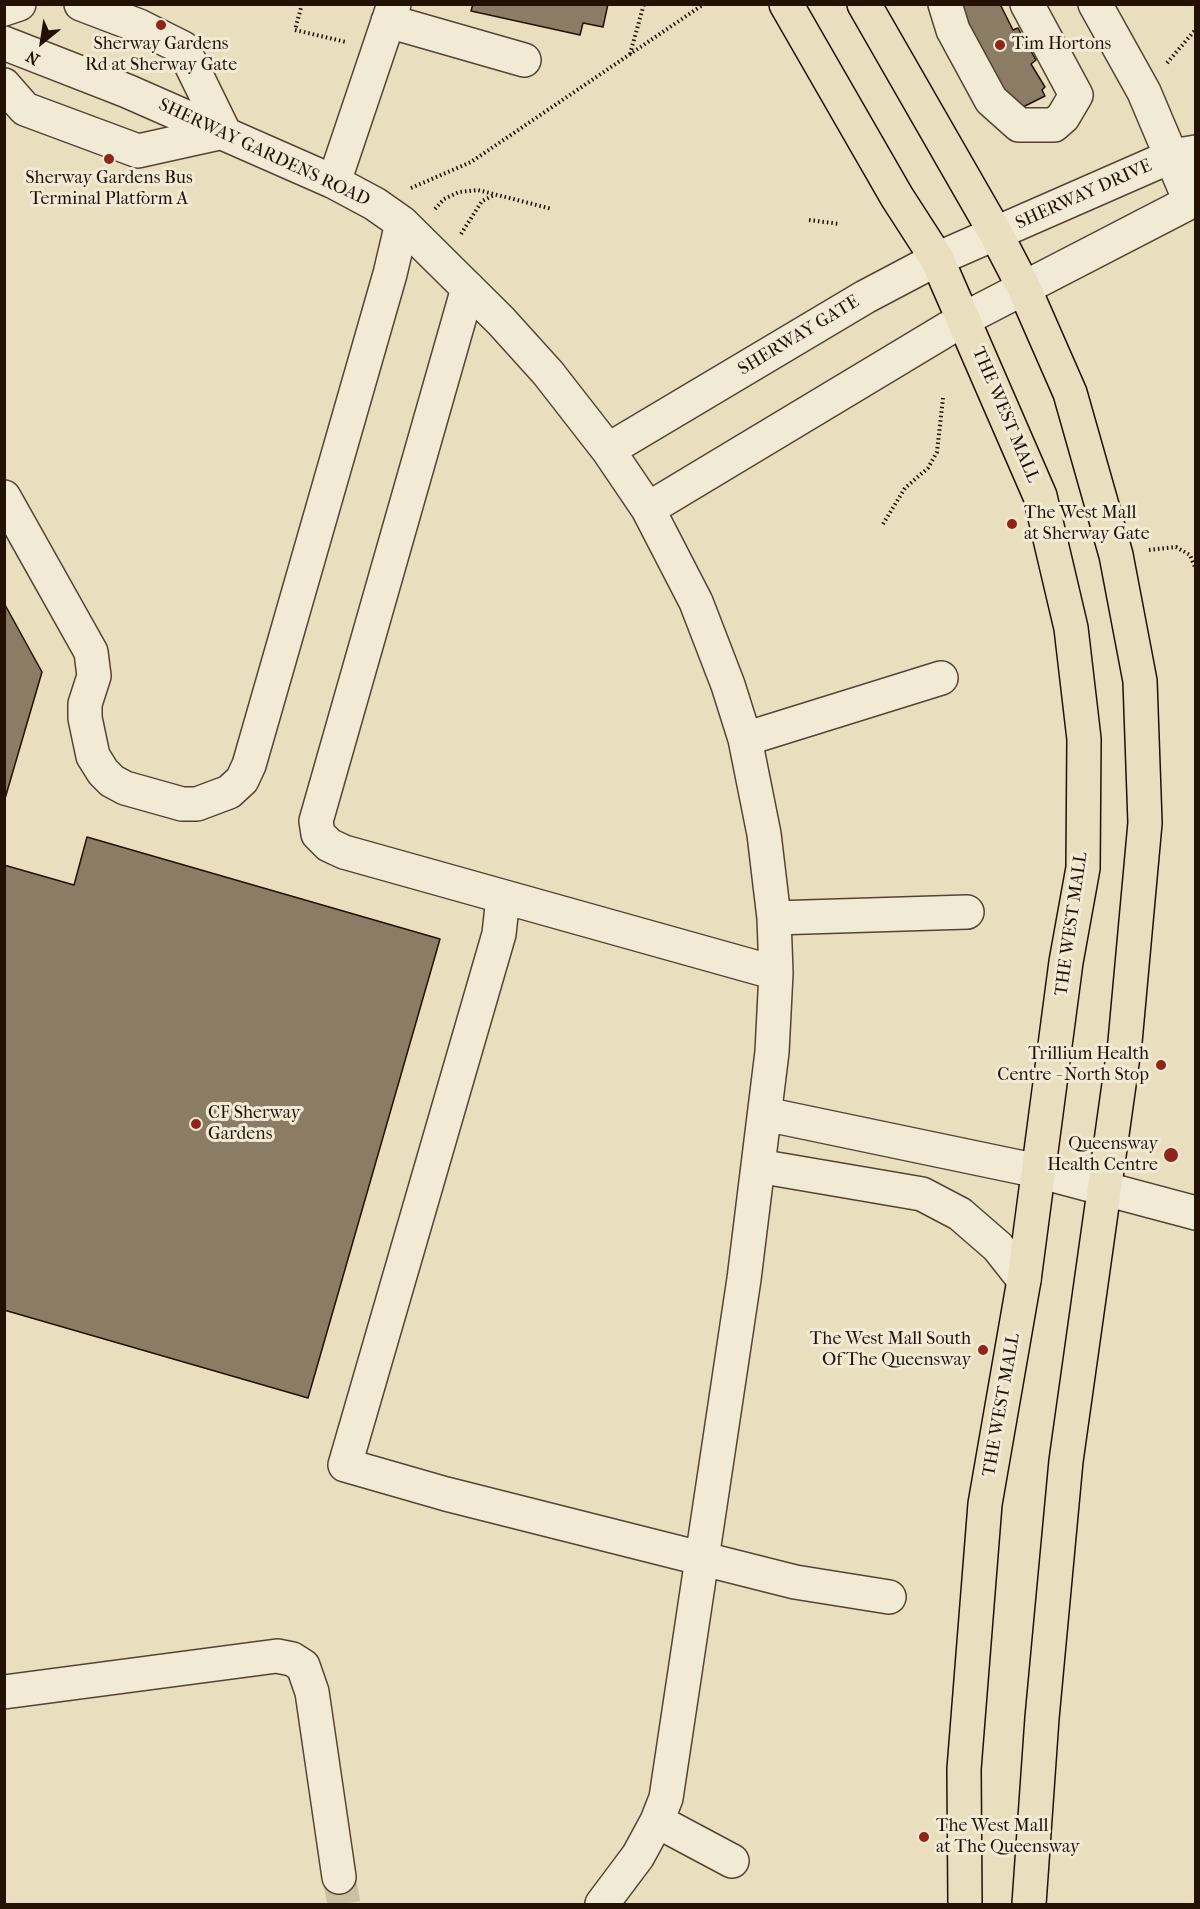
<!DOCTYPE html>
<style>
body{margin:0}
#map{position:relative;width:1200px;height:1909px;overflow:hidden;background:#e9dfbe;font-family:"IM FELL French Canon",serif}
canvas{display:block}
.frame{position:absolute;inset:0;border:6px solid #241105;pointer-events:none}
.north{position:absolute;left:12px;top:12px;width:60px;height:60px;-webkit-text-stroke:4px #f1ead5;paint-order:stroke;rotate:210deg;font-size:16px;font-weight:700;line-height:24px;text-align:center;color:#241105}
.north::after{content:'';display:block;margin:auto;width:21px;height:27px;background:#241105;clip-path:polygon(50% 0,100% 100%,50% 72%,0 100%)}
</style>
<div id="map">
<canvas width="1200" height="1909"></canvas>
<div class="frame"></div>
<div class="north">N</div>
</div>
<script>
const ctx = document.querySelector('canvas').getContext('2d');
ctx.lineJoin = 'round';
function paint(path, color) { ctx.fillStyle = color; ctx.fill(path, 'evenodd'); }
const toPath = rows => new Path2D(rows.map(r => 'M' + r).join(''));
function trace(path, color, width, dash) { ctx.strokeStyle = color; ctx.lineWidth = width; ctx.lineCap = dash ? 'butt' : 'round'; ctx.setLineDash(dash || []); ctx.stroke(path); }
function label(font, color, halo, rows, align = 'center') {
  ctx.font = font + ' "IM FELL French Canon",serif'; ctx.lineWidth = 6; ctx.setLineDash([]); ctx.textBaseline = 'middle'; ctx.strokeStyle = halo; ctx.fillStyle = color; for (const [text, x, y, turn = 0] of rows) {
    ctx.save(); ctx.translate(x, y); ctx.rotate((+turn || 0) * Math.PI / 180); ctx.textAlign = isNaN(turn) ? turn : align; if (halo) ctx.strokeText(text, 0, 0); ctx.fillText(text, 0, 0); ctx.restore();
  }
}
const building = toPath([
 [473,4,608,4,603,27,583,23,580,35,471,11,473,4],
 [959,4,1000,4,1013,30,1018,28,1036,60,1031,64,1045,87,1042,90,1045,96,1015,111,1008,108,959,4],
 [4,603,42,672,4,802,4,603],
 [87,837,440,939,308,1398,4,1310,4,865,74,885,87,837]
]);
paint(building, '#8a7c65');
trace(building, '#241105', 1.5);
trace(toPath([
 [339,1877,344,1904]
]), '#cbc0a2', 33, [33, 16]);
const minor = toPath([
 [81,4,139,26,183,48,224,132],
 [945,4,953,30,991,100,1019,125,1054,125,1063,117,1076,95,1027,4],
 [1095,4,1144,92,1190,201],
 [4,9,19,4],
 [388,21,524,60],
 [4,43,127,91,334,182,375,204,402,223,501,321,548,373,608,450,648,509,696,602,728,685,745,739,764,834,774,918,776,973,772,1052,744,1279,666,1798,657,1821,638,1856,602,1904],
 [4,85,25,109,138,151,224,132],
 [334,182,394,4],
 [468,288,316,821,318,834,329,845,344,852,776,973],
 [608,450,865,297,937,259,1172,156,1196,152],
 [4,497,91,652,94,676,85,704,85,718,93,756,103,772,112,781,125,788,182,804,197,804,229,792,242,780,249,765,390,274,402,223],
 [648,509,964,319,1196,199],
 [745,739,941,678],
 [503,897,499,934,345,1465,446,1494,795,1582,889,1597],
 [774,918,967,912],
 [765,1114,1038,1171,1196,1213],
 [758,1166,922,1194,960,1214,998,1247,1024,1280],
 [4,1692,277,1656,292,1659,303,1666,312,1692,339,1877],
 [657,1821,732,1861]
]);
const major = toPath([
 [786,4,897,197,937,259,1040,496,1071,628,1084,739,1083,868,1066,962,1024,1280,985,1504,964,1769,965,1904],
 [864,4,996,234,1024,288,1070,393,1116,555,1140,681,1145,823,1125,1042,1066,1461,1042,1718,1029,1904]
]);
trace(minor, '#543', 36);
trace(major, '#241105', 36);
trace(toPath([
 [302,4,295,30,346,42],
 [630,54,644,4],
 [1167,63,1196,29],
 [411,188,471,162,704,4],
 [435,209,444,199,459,192,478,190,552,209],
 [809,220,840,224],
 [461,234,482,201,494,195],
 [883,524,905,488,928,468,937,452,943,398],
 [1149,550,1176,547,1190,555,1196,570]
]), '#241105', 4, [1.5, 3]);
trace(minor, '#f1ead5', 33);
trace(major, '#e9dfbe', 33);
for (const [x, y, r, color] of [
 [161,25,6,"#8f2418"],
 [1000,45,6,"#8f2418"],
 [109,159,6,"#8f2418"],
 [1012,524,6,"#8f2418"],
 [1161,1065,6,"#8f2418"],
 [196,1124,6,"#8f2418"],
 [1171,1155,8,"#8f2418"],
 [983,1350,6,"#8f2418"],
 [924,1837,6,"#8f2418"]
]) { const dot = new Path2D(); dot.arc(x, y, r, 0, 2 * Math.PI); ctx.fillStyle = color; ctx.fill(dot); trace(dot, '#f1ead5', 2); }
label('18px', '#241105', '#f1ead5', [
 ["Sherway Gardens",161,45,"center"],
 ["Rd at Sherway Gate",161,66,"center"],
 ["Tim Hortons",1012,45],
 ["Sherway Gardens Bus",109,179,"center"],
 ["Terminal Platform A",109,200,"center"],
 ["The West Mall",1024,514],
 ["at Sherway Gate",1024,535],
 ["Trillium Health",1149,1055,"right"],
 ["Centre - North Stop",1149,1076,"right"],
 ["CF Sherway",208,1114],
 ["Gardens",208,1135],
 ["Queensway",1158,1145,"right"],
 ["Health Centre",1158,1166,"right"],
 ["The West Mall South",971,1340,"right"],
 ["Of The Queensway",971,1361,"right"],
 ["The West Mall",936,1827],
 ["at The Queensway",936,1848]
], 'left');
label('18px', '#241105', '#f1ead5', [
 ["SHERWAY GARDENS ROAD",264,153,25],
 ["SHERWAY DRIVE",1084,195,-24],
 ["SHERWAY GATE",799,336,-31],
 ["THE WEST MALL",1005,415,67],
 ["THE WEST MALL",1072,924,-82],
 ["THE WEST MALL",1002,1405,-80]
]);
</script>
